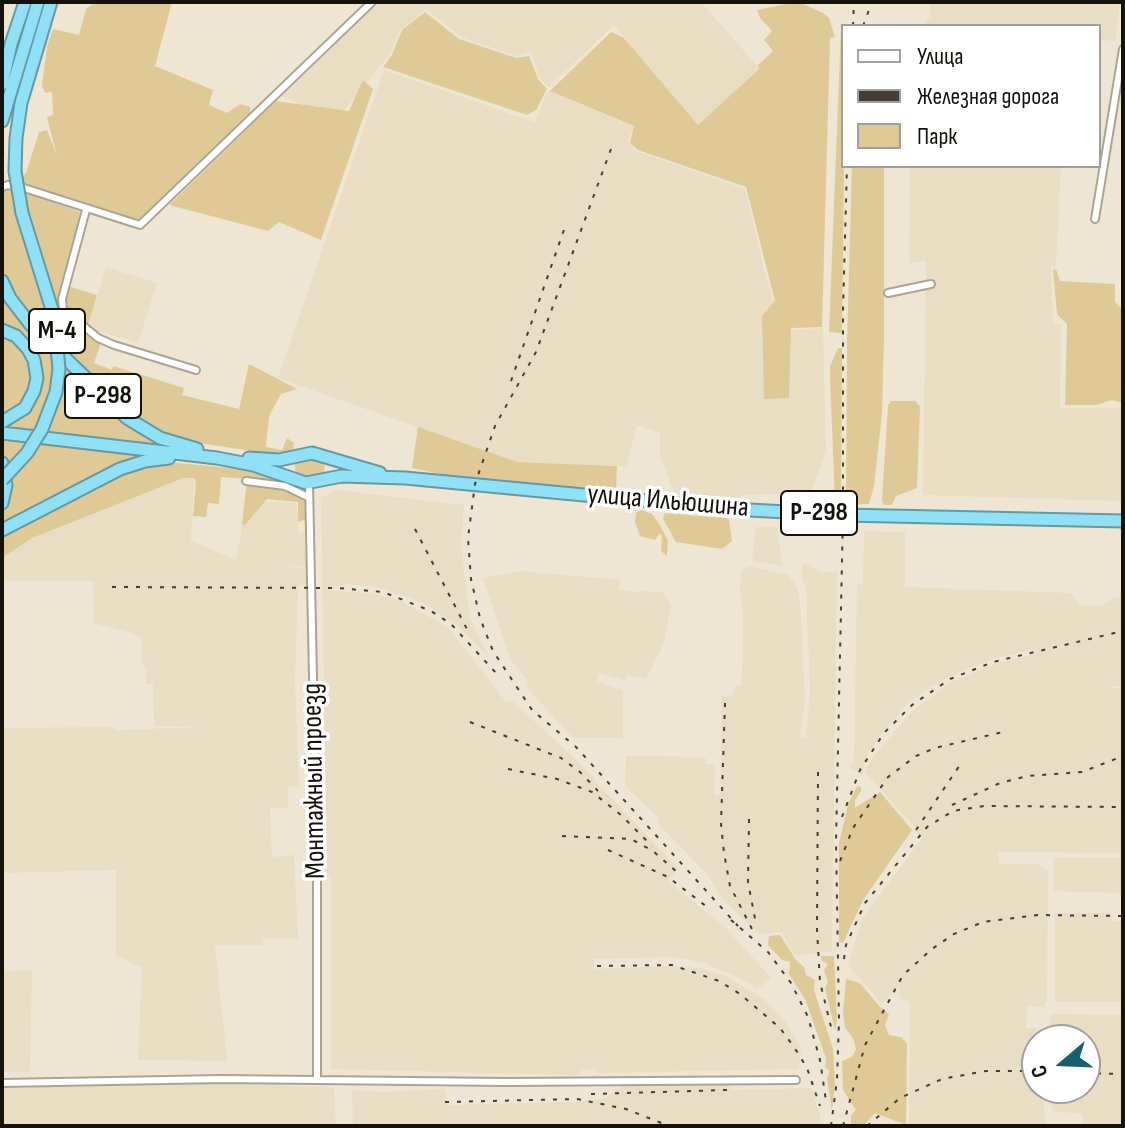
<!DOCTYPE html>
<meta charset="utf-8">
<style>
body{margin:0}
#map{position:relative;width:1125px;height:1128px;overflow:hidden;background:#eee6d3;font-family:"Sofia Sans Condensed",sans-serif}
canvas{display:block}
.frame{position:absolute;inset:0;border:4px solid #15120c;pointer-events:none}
.legend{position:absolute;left:841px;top:24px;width:260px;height:144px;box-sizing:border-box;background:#fff;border:2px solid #a1a09e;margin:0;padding:10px 14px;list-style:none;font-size:24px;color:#15120c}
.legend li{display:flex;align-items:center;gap:16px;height:40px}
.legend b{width:40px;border:2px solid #a1a09e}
.north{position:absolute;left:1021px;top:1024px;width:80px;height:80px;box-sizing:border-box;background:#fff;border:2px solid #a1a09e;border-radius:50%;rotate:251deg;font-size:22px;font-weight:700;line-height:32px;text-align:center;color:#15120c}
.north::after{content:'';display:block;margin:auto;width:28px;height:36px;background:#186070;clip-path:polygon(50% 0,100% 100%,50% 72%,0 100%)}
</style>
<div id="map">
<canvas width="1125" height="1128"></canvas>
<div class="frame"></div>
<ul class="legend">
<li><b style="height:10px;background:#fff"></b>Улица</li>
<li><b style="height:10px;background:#423e35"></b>Железная дорога</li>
<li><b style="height:22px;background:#dfc997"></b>Парк</li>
</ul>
<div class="north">С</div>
</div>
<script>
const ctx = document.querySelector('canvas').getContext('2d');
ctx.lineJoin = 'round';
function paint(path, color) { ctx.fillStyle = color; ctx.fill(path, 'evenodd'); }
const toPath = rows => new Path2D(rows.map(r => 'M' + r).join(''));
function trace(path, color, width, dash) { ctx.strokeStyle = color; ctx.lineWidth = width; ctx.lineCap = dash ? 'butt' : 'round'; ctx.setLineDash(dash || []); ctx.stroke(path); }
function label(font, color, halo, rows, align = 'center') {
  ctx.font = font + ' "Sofia Sans Condensed",sans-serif'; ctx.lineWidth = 7; ctx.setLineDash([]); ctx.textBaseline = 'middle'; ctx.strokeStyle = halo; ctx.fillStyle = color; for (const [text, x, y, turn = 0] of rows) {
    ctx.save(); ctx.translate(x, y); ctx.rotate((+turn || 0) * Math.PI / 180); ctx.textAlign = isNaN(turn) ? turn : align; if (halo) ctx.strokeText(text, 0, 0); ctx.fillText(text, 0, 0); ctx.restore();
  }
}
paint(toPath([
 [378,2,701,2,759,68,698,126,614,25,549,87,540,79,531,52,516,56,461,37,426,9,400,30,389,55,343,112,313,109,279,95],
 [930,2,1120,2,1115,41,1099,40,1099,26,926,26,925,20,930,18],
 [384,70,535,122,547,93,550,91,634,127,628,140,636,151,745,189,767,282,790,347,792,330,823,328,826,451,811,493,743,495,735,502,685,499,677,497,670,484,669,477,660,458,660,433,637,425,626,466,517,462,278,378],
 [910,166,1061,166,1056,266,1051,266,1053,324,1061,324,1060,408,1123,408,1123,507,1121,501,923,495,926,261,909,263],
 [106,267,157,283,138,343,88,328],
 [183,477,194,478,191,541,236,560,247,501,297,503,298,531,304,532,306,567,274,564,308,569,309,585,298,586,295,680,299,787,288,787,288,808,270,808,272,857,294,855,298,939,263,938,263,945,215,945,227,1061,138,1060,142,968,116,955,116,870,2,873,2,728,115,727,115,730,205,727,154,726,153,684,146,684,146,668,141,660,142,639,134,634,94,623,93,581,2,581,2,558,32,538],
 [336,490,464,505,461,545,470,618,489,657,457,625,423,603,373,586,346,584,326,590,375,594,397,599,448,627,506,702,512,700,595,778,594,780,678,868,668,881,724,926,771,978,757,989,746,981,702,962,673,957,594,959,594,969,668,966,701,968,725,976,765,1000,782,1017,801,1047,799,1069,596,1073,595,1069,583,1070,577,1075,331,1069,331,876,327,876,321,498],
 [756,527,777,527,782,566,752,561],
 [864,531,905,532,905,587,1071,593,1081,606,1103,605,1115,597,1123,597,1123,685,1107,688,1123,688,1123,853,998,852,999,864,1038,864,1048,872,1047,1000,1044,1007,1027,1006,1026,1028,1036,1028,1037,1088,1042,1088,1046,1126,909,1126,910,1002,900,998,899,986,882,1004,848,965,863,918,921,839,914,826,865,772,874,756,911,712,951,682,994,664,1037,653,1035,649,993,659,948,677,927,689,907,704,880,736,865,758,863,775,850,768,854,762,857,584,863,584],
 [802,563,821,572,837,572,832,924,832,952,795,955,781,932,759,934,739,915,722,899,709,876,657,823,659,818,625,786,626,756,705,757,706,764,715,764,714,795,720,795,722,696,734,695,735,686,742,685,743,616,740,585,742,571,748,566,788,575,797,587,800,602,805,701,800,737,806,738,810,691,806,586,802,580],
 [520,571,620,580,619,590,640,593,641,591,662,592,671,605,664,643,646,679,628,675,626,681,599,673,597,682,623,691,623,738,573,738,527,688,528,681,510,659,483,578],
 [1054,858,1123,858,1123,893,1054,891],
 [1055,913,1112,913,1112,921,1123,921,1123,1002,1055,1002],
 [32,970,30,1072,2,1072,2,971],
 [1051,1014,1123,1015,1123,1126,1083,1126,1083,1114,1053,1111,1049,1088,1085,1088,1085,1040,1048,1040],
 [224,1083,334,1088,336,1126,2,1126,2,1087],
 [729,1084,730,1090,811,1088,820,1116,820,1126,353,1126,352,1090,383,1092,444,1089,448,1105,573,1102,605,1099,622,1086]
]), '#e9ddc3');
paint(toPath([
 [96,2,172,2,155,66,213,90,209,105,227,113,240,104,250,107,250,113,214,150,138,221,23,184,22,177,26,173,39,132,47,130,57,156,47,117,53,115,52,92,45,93,42,86,47,46,53,29,79,35,86,9],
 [792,3,801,3,823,13,829,18,835,37,830,38,822,327,791,328,789,398,764,399,762,316,775,301,746,187,638,150,630,143,634,126,550,91,611,32,624,38,698,125,759,69,758,65,773,51,764,40,772,31,760,18,757,10],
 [425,12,459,39,516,58,529,56,538,79,547,89,536,110,527,115,383,67,392,55,402,30],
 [841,28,843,31,844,166,842,333,829,332],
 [363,80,373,89,321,240,279,222,268,231,169,205,276,101,349,111],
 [852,166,884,166,884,338,882,414,874,486,869,504,846,505,847,343],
 [7,189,27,193,80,212,86,226,68,286,97,295,86,333,100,345,94,363,112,370,113,366,184,388,182,395,239,409,249,364,297,389,281,394,269,416,266,447,282,450,287,438,294,443,293,449,278,455,192,442,157,431,120,406,50,337,11,290,2,270,2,191],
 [1056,269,1060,281,1115,284,1115,302,1123,310,1123,403,1112,400,1096,405,1065,405,1067,324,1057,314,1053,270],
 [2,294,19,319,46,349,115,415,133,429,164,445,50,432,47,435,4,426,18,419,31,407,39,393,42,379,39,358,2,325],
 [2,334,22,348,32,372,31,386,20,406,2,417],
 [838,348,842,348,841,505,836,504,835,499,830,378,830,366],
 [891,401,915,401,920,406,917,488,896,496,892,505,884,505,882,501,888,405],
 [418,427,517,462,617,466,616,490,612,495,463,479,412,468],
 [2,437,157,454,114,466,2,525,2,511,5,506],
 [309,458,319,460,325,466,324,473,321,476,304,477,295,470,295,463],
 [167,462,252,470,298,486,306,499,305,520,298,522,298,502,267,499,245,525,242,525,247,479,221,477,219,504,208,503,206,517,193,516,196,482,194,478,183,478,32,538,2,558,2,536,130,469],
 [641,510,652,514,660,525,668,541,667,556,661,551,662,535,659,534,655,540,640,536,635,522,636,513],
 [665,513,726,518,729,520,732,541,722,549,676,542,663,519],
 [857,786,861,787,861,791,855,800,855,808,880,792,912,830,863,900,843,943,839,942,839,843,848,805],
 [780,935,796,960,804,967,806,975,815,980,814,990,833,1049,835,1084,832,1111,827,1078,830,1071,825,1067,826,1058,805,999,789,974,790,962,782,960,768,945,769,936],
 [821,956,834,956,837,1019,835,1030,825,988,828,982,824,970,828,964,822,961],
 [846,979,860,983,879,1006,889,1014,885,1025,889,1035,901,1037,907,1044,906,1125,875,1113,863,1126,851,1126,851,1116,856,1110,843,1090,842,1061,852,1057,856,1049,853,1038,845,1028,843,1013]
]), '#dfc997');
const street = toPath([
 [2,187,8,185,24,188,140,225,372,2],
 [86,210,62,299,63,309,98,338,114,345,196,370],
 [1095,219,1123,49],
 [888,293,931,284],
 [246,481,285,486,308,497],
 [309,483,317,872,317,1079],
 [2,1083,221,1079,506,1082,796,1080]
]);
const highway = toPath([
 [2,84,11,44,25,2],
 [2,121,38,2],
 [15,171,16,138,21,103,51,2],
 [2,281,10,298,30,324,127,418,160,438,197,449],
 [2,330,16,336,28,349,34,360,37,378,34,391,25,408,2,422],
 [2,433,217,458,253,465,306,483,342,476,405,478,731,509,843,515,1123,521],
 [249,458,279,460,312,453,380,473],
 [2,463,6,485,2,503],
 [2,530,120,469,145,461,169,458]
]);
trace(street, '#aca493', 10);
trace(highway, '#6599a4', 15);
trace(street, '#fff', 6);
trace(highway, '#90e1f6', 11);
trace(toPath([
 [853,26,854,2],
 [863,26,872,2],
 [611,149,536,352,495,426,475,484,468,538,471,579,480,618,493,651,532,710,576,747,738,926],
 [511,381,565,227],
 [415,529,470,635],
 [112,587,337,588,383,592,431,611,451,624,496,673],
 [725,703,721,824,724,853,730,886,753,931],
 [470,722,561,758,580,772,598,791],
 [508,769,557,779,592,792,621,815,652,846],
 [818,772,817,929,820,982,832,1031],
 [952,805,1000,783,1027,776,1082,772,1123,756],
 [842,817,860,770,884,733,912,705,950,679,993,662,1123,631],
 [749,819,748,882,756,924],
 [916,830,962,762],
 [562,836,631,839,653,851,678,873],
 [608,850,668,877,711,910],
 [840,861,853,828,888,777,916,756,935,748,1003,732],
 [731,920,768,952,791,983,808,1017,820,1060,826,1101],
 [844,959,846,945,865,903,927,827,953,811,984,806,1123,807],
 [597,966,672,965,719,981,740,994,780,1028,794,1047,807,1068,820,1106],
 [1085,1073,1123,1074],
 [591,1094,727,1090],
 [445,1102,577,1099,626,1109,669,1126],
 [831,1126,837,1080,839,1020,836,841,843,515,843,311,847,166],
 [843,1126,865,1045,903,975,932,949,954,934,983,922,1038,915,1123,916],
 [867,1126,900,1098,942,1079,986,1071,1037,1071]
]), '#423e35', 2, [4, 8]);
const highwayBridge = toPath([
 [2,480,27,453,42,429,56,392,59,369,54,316,22,213,15,171]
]);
trace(highwayBridge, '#6599a4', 15, []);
trace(highwayBridge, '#90e1f6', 11);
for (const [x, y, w] of [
 [57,331,56],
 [103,396,76],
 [819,513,76]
]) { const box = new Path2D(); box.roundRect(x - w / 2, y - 22, w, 44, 6); ctx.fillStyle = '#fff'; ctx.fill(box); trace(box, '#15120c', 2); }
label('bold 26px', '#15120c', null, [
 ["М-4",57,331],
 ["Р-298",103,396],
 ["Р-298",819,513]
]);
label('28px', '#15120c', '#fff', [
 ["улица Ильюшина",668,502,5],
 ["Монтажный проезд",315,781,-91]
]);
</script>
